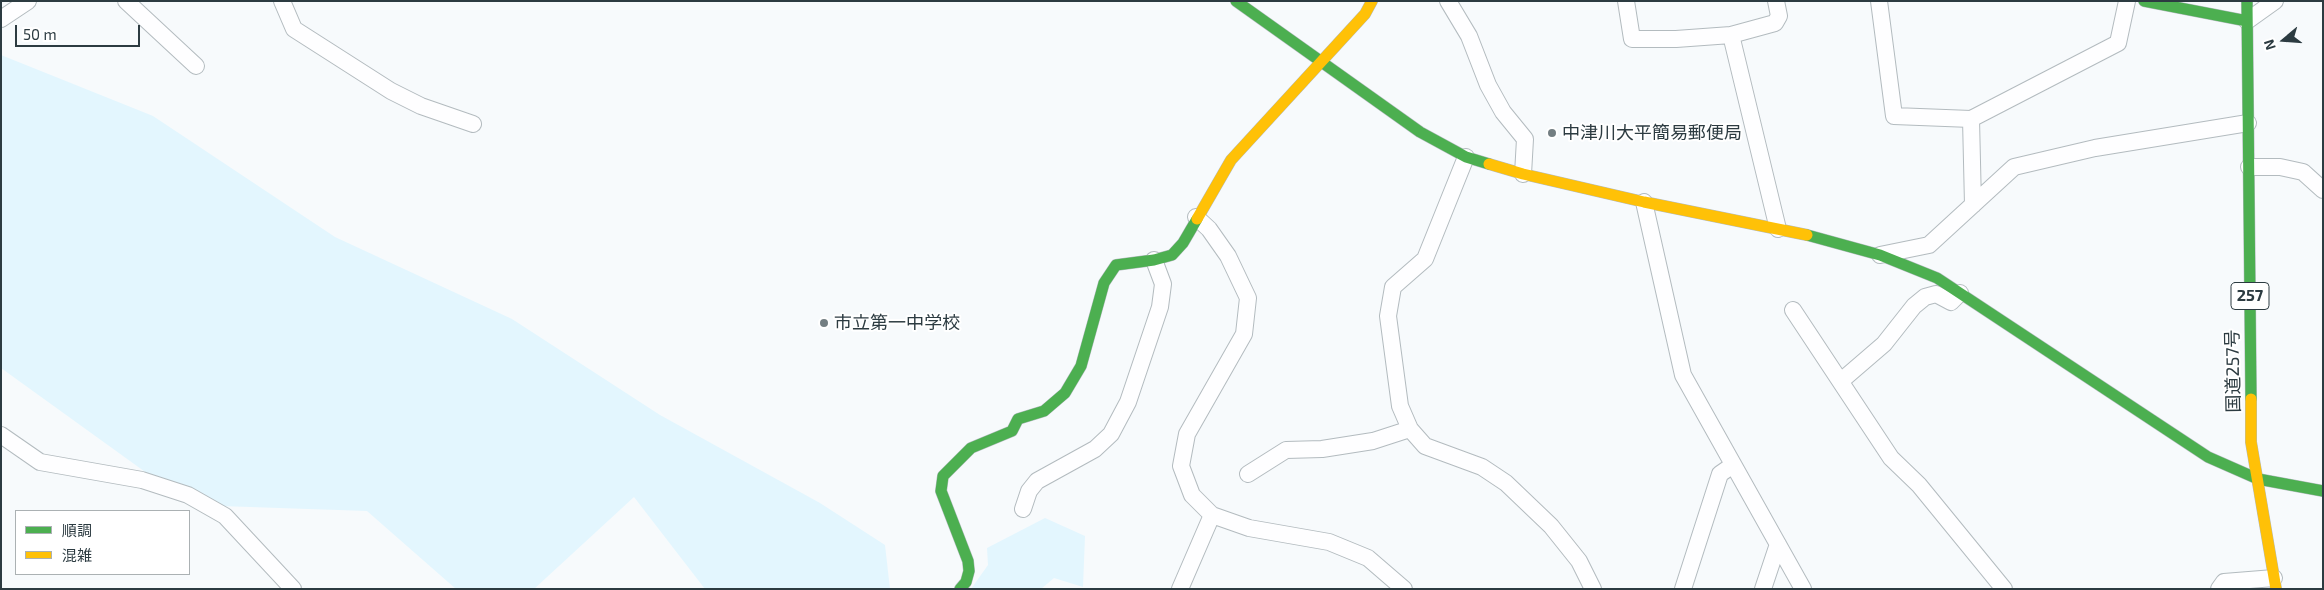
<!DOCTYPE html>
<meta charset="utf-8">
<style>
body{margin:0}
#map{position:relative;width:2324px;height:590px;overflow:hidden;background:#f7fafc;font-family:"Exo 2","Noto Sans JP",sans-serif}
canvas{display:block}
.frame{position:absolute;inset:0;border:2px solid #2c3b41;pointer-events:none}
.legend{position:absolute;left:15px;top:510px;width:175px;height:65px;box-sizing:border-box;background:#fff;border:1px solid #abb1b3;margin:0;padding:6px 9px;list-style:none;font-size:15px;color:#2c3b41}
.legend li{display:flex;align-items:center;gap:10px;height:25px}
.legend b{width:25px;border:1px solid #abb1b3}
.north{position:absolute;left:2259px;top:15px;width:50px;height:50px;-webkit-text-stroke:4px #fff;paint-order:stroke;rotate:252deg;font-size:14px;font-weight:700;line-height:20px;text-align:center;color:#2c3b41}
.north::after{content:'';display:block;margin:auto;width:18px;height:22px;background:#2c3b41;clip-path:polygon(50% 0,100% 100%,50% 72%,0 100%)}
.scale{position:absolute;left:15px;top:25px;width:125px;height:22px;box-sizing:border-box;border:2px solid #2c3b41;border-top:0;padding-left:6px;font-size:15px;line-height:18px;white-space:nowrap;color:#2c3b41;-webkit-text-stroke:4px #fff;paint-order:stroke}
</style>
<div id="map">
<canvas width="2324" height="590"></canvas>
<div class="frame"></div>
<ul class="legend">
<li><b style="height:6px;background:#4caf50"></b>順調</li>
<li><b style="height:6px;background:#ffc107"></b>混雑</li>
</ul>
<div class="north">N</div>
<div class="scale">50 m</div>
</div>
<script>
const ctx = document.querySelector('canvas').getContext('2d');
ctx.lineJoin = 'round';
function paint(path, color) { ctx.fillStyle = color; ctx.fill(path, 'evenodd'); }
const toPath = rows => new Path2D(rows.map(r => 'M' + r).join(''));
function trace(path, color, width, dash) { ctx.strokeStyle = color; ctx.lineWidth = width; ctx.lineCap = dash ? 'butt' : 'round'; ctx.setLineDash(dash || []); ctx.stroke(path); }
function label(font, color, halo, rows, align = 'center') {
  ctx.font = font + ' "Exo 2","Noto Sans JP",sans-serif'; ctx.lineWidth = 4; ctx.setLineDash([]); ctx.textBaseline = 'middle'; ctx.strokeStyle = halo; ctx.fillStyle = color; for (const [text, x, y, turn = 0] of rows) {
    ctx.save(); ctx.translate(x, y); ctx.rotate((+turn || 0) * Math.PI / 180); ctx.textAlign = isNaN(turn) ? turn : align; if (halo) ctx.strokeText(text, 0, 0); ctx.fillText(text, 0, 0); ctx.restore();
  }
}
paint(toPath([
 [1,55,153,116,335,237,512,319,660,415,820,503,885,545,890,589,705,589,634,497,534,589,456,589,367,511,191,505,1,368],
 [1045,518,1085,536,1083,587,1054,578,1041,589,971,589,988,565,987,548]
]), '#e3f6fe');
const street = toPath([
 [126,1,196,66],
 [282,1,294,29,391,91,421,106,473,124],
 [1448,1,1469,36,1488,85,1503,112,1525,139,1523,174],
 [1626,1,1632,39,1676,39,1731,35],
 [1776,1,1779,16,1775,23,1731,35,1778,229],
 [1879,1,1894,116,1971,119,1973,205],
 [1,19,28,1],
 [2247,21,2275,1],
 [1971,119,2118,43,2127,1],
 [1466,157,1425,259,1393,287,1388,316,1400,406,1410,429,1425,446,1482,467,1506,483,1551,526,1579,561,1593,589],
 [2249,167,2280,167,2303,172,2323,190],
 [1644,202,1683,375,1803,589],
 [1196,217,1209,229,1228,256,1248,298,1244,334,1187,434,1181,466,1192,495,1212,515,1249,528,1329,542,1368,558,1404,589],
 [1880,255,1929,245,2014,167,2095,148,2248,123],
 [1793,310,1891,458,1919,485,2004,589],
 [1841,381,1884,344,1914,306,1925,297,1936,294,1951,302,1960,293],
 [1,435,40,462,142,480,188,495,225,516,293,589],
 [1248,474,1286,450,1322,449,1373,441,1410,429],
 [1023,509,1029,491,1037,481,1095,449,1111,434,1128,402,1160,307,1163,284,1154,260],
 [1180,589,1212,515],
 [1683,589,1720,474,1733,465],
 [1763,589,1778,544],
 [2219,589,2224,582,2274,578]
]);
const fast = toPath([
 [1236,1,1420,132,1466,157,1489,164],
 [2144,1,2247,21],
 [2247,1,2251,399],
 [1807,235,1880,255,1937,278,2208,457,2258,479,2323,491],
 [960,589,966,582,969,571,968,561,941,491,943,476,971,448,1012,431,1018,419,1044,411,1065,393,1081,366,1104,283,1116,265,1154,260,1172,255,1183,243,1197,219]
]);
const slow = toPath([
 [1489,164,1523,174,1644,202,1807,235],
 [1197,219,1231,160,1365,14,1372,1],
 [2251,399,2251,442,2276,589]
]);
trace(street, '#b3bbbf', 18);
trace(fast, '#b3bbbf', 12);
trace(slow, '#b3bbbf', 12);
trace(street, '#fefeff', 16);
trace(fast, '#4caf50', 11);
trace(slow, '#ffc107', 11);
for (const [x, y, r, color] of [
 [1552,133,5,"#737e82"],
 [824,323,5,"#737e82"]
]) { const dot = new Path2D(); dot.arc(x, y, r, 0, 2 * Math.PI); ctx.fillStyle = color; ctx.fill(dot); trace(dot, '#fff', 2); }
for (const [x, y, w] of [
 [2250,296,38]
]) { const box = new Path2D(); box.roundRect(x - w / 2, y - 13.5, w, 27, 4); ctx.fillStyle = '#fff'; ctx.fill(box); trace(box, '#2c3b41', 1); }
label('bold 16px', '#2c3b41', null, [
 ["257",2250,296]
]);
label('18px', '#2c3b41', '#fff', [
 ["中津川大平簡易郵便局",1562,133],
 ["市立第一中学校",834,323]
], 'left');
label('18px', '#2c3b41', '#fff', [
 ["国道257号",2233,371,-91]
]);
</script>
